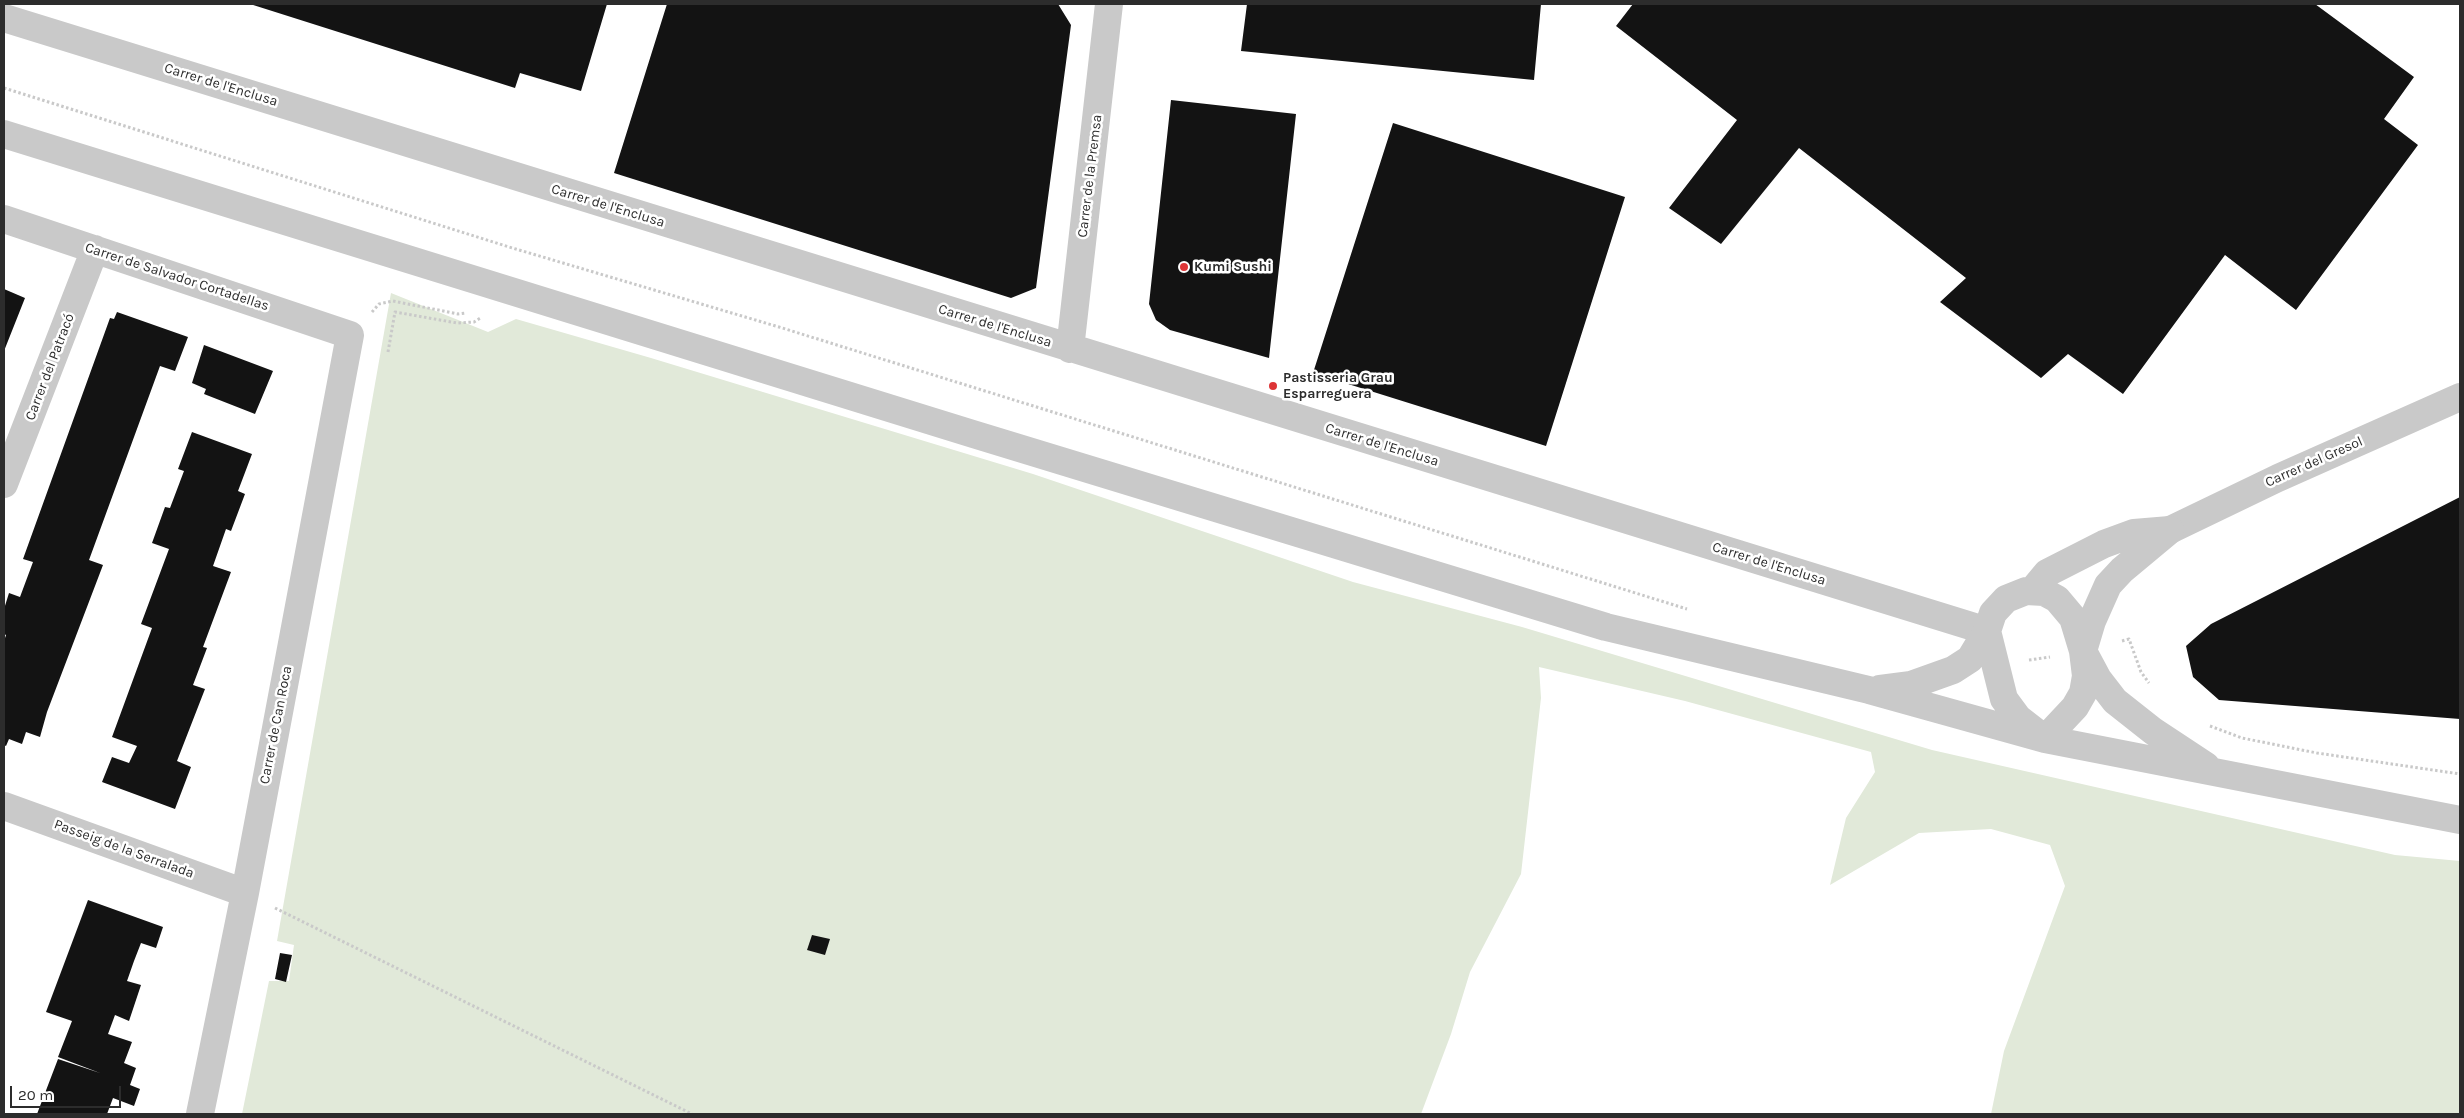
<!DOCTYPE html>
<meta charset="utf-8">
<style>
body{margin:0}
#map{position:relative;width:2464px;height:1118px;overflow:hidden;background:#fff;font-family:Karla,sans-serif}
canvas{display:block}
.frame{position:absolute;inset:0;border:5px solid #2c2c2c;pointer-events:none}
.scale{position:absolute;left:10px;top:1086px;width:111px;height:22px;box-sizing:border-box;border:2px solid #2c2c2c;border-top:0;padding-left:6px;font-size:15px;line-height:18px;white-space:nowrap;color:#2c2c2c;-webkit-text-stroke:4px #fff;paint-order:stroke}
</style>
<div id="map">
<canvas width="2464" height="1118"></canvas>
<div class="frame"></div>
<div class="scale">20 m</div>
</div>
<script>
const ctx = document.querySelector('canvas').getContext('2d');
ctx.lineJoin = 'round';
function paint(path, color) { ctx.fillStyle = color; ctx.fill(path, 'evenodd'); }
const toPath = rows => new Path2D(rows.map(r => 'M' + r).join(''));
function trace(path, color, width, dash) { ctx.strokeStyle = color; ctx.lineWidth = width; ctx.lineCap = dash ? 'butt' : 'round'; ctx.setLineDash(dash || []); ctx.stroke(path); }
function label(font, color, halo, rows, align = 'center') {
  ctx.font = font + ' Karla,sans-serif'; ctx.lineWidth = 5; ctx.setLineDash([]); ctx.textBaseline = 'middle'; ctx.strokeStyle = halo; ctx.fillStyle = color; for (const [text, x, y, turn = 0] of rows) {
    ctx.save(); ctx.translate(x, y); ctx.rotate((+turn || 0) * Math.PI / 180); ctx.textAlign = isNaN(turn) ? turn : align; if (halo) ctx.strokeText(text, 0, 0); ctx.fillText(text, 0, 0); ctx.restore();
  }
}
paint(toPath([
 [391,293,488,332,516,319,651,358,1033,474,1353,582,1522,627,1932,750,2395,855,2460,861,2460,1114,1991,1114,2004,1051,2065,886,2050,845,1991,829,1919,833,1830,885,1846,818,1875,772,1871,752,1685,701,1539,667,1541,698,1521,874,1470,972,1451,1034,1421,1114,242,1114,269,981,289,981,294,945,277,941]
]), '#e1e9d9');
paint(toPath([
 [250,4,607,4,581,91,520,73,515,88],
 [667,4,1058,4,1071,25,1036,288,1011,298,614,173],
 [1247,4,1541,4,1534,80,1241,51],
 [1633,4,2315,4,2414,77,2384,119,2418,145,2296,310,2225,255,2123,394,2068,354,2041,378,1940,302,1966,278,1799,148,1721,244,1669,208,1737,120,1616,26],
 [1171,100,1296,114,1269,358,1170,330,1156,320,1149,304],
 [1393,123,1625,197,1546,446,1313,373],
 [4,289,25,298,4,351],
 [117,312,188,337,175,371,160,366,89,560,103,565,47,712,40,737,26,732,22,744,9,739,6,746,4,745,4,641,6,635,4,634,4,609,9,593,20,597,33,562,23,559,110,318,114,319],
 [204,345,273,371,255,414,204,394,206,389,192,383],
 [192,432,252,454,238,491,245,494,231,531,226,529,213,566,231,572,203,647,207,648,193,685,205,689,177,761,191,767,175,809,102,782,112,757,129,763,137,746,112,737,152,628,141,624,169,549,152,543,165,507,170,508,184,471,178,469],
 [2460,497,2460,719,2219,700,2193,677,2186,646,2211,624],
 [88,900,163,927,156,948,141,943,134,961,127,981,141,985,129,1021,115,1015,108,1034,132,1042,124,1063,136,1068,130,1085,140,1089,134,1106,113,1098,107,1114,37,1114,58,1059,100,1073,58,1057,72,1021,46,1012],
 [812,935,830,939,825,955,807,950],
 [280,953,292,955,286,982,275,979]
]), '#131313');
trace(toPath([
 [4,88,509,247,779,327,1687,609],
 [372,312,379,304,393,301,458,314,466,313],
 [388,352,395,312,457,323,474,322,482,317],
 [2122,641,2129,639,2141,672,2149,683],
 [2029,660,2050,657],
 [2210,726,2242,738,2317,753,2460,774],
 [275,908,692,1114]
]), '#c9c9c9', 3, [2.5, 2.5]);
trace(toPath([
 [4,18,1987,631],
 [4,219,350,335,245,893,200,1114],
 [1070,349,1109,4],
 [4,484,95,249],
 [2170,530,2278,478,2460,397],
 [4,806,245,893]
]), '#c9c9c9', 28);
trace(toPath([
 [4,134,973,434,1606,627,1869,690,2045,739,2460,820],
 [2170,530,2122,570,2108,585,2092,621,2083,651,2086,676,2083,693,2075,707,2045,739,2018,718,2004,699,1987,631,1993,613,2006,599,2026,591,2044,592,2057,599,2073,618,2083,651,2098,679,2115,701,2153,731,2206,766],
 [2032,591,2047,573,2104,544,2134,533,2170,530],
 [1880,689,1911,685,1953,670,1970,659,1987,631]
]), '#c9c9c9', 28);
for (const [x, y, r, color] of [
 [1184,267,5,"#dd3436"],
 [1273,386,5,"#dd3436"]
]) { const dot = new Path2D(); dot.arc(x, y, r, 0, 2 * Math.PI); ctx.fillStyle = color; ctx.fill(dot); trace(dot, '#fff', 2); }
label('14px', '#2c2c2c', '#fff', [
 ["Carrer de l'Enclusa",221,85,17],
 ["Carrer de la Premsa",1090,176,-83],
 ["Carrer de l'Enclusa",608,206,17],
 ["Carrer de Salvador Cortadellas",177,277,18],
 ["Carrer de l'Enclusa",995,326,17],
 ["Carrer del Patracó",50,367,-69],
 ["Carrer de l'Enclusa",1382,445,17],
 ["Carrer del Gresol",2314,462,-24],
 ["Carrer de l'Enclusa",1769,564,17],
 ["Carrer de Can Roca",276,725,-79],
 ["Passeig de la Serralada",124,849,20]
]);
label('bold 14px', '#2c2c2c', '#fff', [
 ["Kumi Sushi",1194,267],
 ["Pastisseria Grau",1283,378],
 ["Esparreguera",1283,394]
], 'left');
</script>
